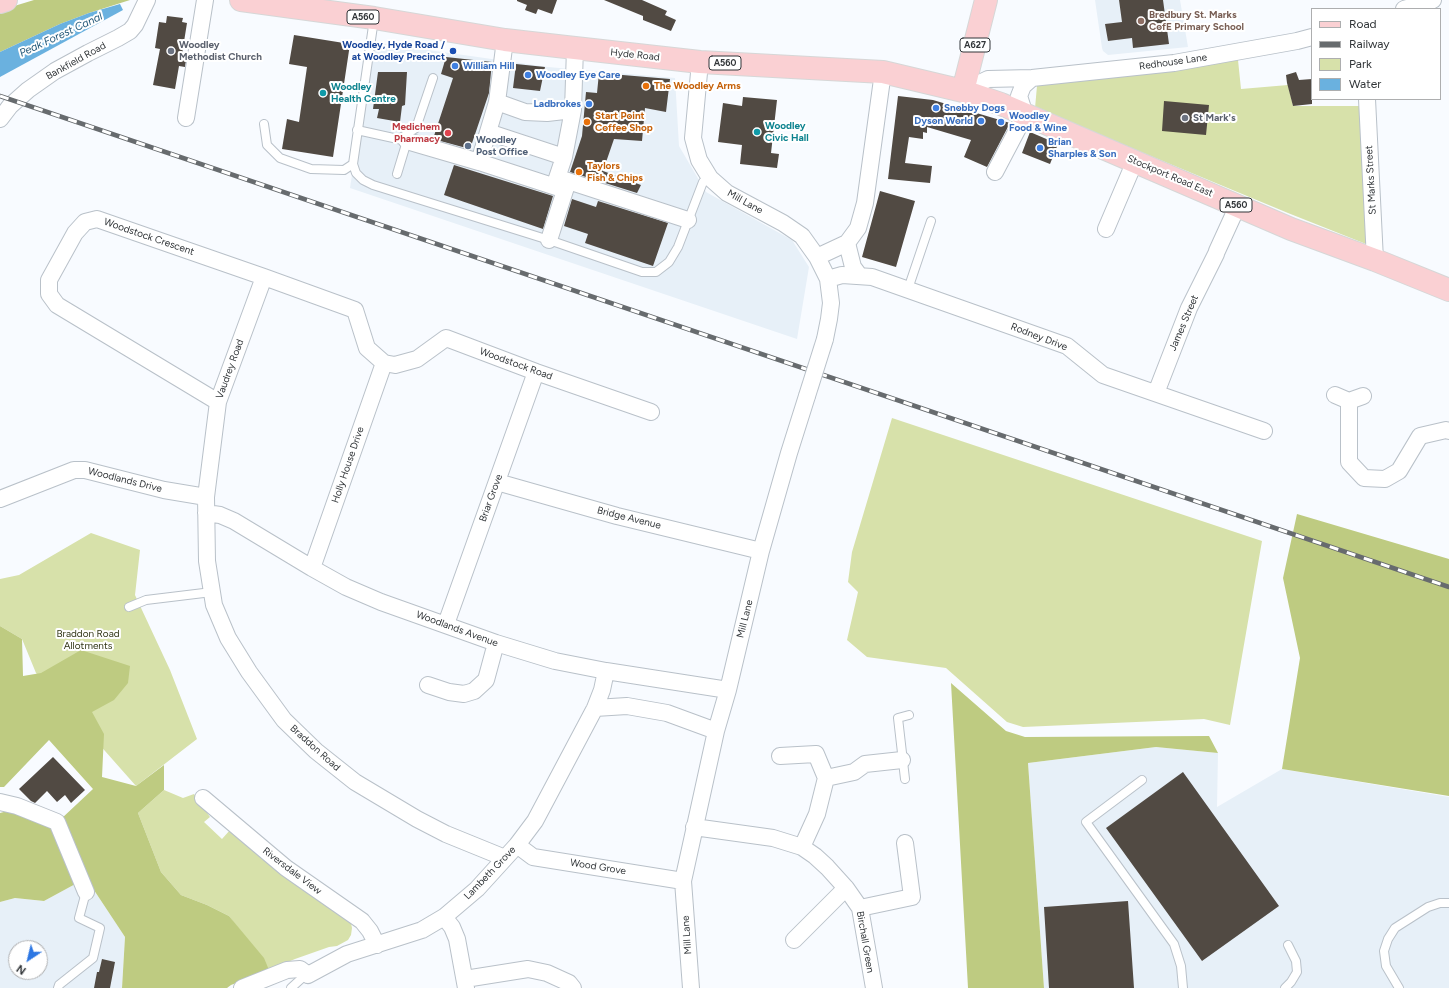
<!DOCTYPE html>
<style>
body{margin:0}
#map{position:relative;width:1449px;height:988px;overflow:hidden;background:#f8fbff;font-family:Figtree,sans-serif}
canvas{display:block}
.legend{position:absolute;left:1311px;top:8px;width:130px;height:92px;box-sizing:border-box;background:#fff;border:1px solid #adaeaf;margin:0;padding:5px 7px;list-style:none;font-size:12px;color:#313538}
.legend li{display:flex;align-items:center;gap:8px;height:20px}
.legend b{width:20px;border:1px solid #adaeaf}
.north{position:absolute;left:8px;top:940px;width:40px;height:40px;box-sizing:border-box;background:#fff;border:1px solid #adaeaf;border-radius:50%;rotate:215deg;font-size:11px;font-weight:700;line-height:16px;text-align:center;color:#313538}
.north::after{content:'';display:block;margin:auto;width:14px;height:18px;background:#2d77e3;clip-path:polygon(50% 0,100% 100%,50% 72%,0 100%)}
</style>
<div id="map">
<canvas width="1449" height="988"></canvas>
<ul class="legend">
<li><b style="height:5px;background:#fad0d3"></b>Road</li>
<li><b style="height:5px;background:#676b6e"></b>Railway</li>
<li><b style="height:11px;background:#d7e1aa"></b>Park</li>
<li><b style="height:11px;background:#6ab1df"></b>Water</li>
</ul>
<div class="north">N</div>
</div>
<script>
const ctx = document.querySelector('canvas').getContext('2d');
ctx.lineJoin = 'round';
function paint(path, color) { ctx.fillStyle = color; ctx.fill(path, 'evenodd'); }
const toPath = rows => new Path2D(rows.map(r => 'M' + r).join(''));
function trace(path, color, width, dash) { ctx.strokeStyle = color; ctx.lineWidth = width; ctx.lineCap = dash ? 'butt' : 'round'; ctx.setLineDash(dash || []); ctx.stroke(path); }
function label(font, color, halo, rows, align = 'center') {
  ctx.font = font + ' Figtree,sans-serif'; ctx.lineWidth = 4; ctx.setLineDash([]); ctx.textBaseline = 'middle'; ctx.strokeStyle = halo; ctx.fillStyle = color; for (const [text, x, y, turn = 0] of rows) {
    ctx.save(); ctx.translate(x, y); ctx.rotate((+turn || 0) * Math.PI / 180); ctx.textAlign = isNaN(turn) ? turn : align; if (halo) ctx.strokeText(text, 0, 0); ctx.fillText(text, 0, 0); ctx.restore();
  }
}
paint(toPath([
 [1095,0,1180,0,1188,47,1108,55,1103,51,1102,48],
 [372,42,548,67,675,78,679,146,706,192,792,240,809,267,797,339,350,188],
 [1156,747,1218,753,1217,807,1282,769,1449,797,1449,988,1044,988,1028,763],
 [86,878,125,937,122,988,0,988,0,902,15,898,44,901],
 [16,948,40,948,40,972,16,972]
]), '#e7f0f8');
paint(toPath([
 [1238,60,1241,89,1288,85,1293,106,1361,106,1366,244,1288,213,1035,108,1037,86],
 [892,418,1262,541,1230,725,1204,719,1023,727,1007,722,946,668,867,657,847,640,858,592,848,582,852,552],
 [91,533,140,550,135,595,170,670,197,739,136,786,36,673,22,639,0,626,0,579,19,575],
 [164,790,183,798,194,794,210,817,204,822,222,839,230,830,347,918,351,923,352,928,351,935,348,940,337,946,329,947,295,959,269,970,229,916,207,905,181,895,161,872,138,813]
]), '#d7e1aa');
paint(toPath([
 [34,0,130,0,89,13,60,24,0,52,0,12,11,7],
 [1297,514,1449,559,1449,796,1282,769,1300,658,1283,578],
 [0,626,22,639,23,676,41,673,81,650,130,666,128,683,114,700,92,712,104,734,102,777,136,786,164,765,164,790,138,813,161,872,181,895,207,905,229,916,264,958,269,970,231,985,227,988,122,988,125,937,86,878,61,819,93,789,49,740,4,787,0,787],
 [951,683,1006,731,1025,737,1209,736,1218,753,1156,747,1028,763,1044,988,968,988],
 [19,808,54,825,79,882,44,901,15,898,0,902,0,813]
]), '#becb81');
paint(toPath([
 [120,4,123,10,0,77,0,52,60,24,89,13]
]), '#6ab1df');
paint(toPath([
 [517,0,557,0,552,14,538,9,536,14,525,10,527,5,517,1],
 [604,0,642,0,667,11,665,15,676,20,671,31,643,20,643,16],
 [1119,0,1163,0,1169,44,1133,48,1132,38,1108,41,1105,24,1122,22],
 [167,16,183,18,182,22,187,23,182,54,187,55,185,67,179,66,175,89,153,85,160,49,155,48,159,22,166,23],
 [294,35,350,44,333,157,282,149,287,119,299,122,307,67,289,64],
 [446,57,492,62,489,93,470,149,433,139,453,78,441,74],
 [516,64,545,67,540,91,513,88],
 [378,72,407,72,405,105,402,106,400,122,377,118,379,109,373,109],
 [1296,72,1299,80,1312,79,1312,104,1293,106,1287,83,1286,75],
 [599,73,670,79,666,112,645,108,642,141,614,139,603,171,641,185,637,193,570,172,582,136,586,92,597,93],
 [898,96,933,100,1010,123,987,167,964,157,971,140,927,127,927,133,923,132,923,139,909,137,905,163,932,166,930,183,888,179],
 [743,97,777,100,771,153,779,154,777,168,740,164,742,145,718,142,723,103,742,106],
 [1164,101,1209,105,1206,135,1162,131],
 [1030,132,1058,144,1050,164,1022,153],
 [454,165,553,196,543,229,444,195],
 [880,191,915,201,896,267,862,257],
 [572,199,596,207,598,201,668,223,653,266,585,243,588,234,564,226],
 [53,757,85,790,71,803,65,795,57,802,47,791,35,803,31,801,19,789],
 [1183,772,1279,906,1202,961,1106,828],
 [1128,901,1134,988,1049,988,1044,907],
 [102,959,115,962,110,988,94,988,97,972,99,972]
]), '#514a43');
const lane = toPath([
 [264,124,267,145,280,158,311,169,344,170,353,164,374,19],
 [357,130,407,141,397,174],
 [401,138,416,128,433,78],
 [353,164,356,173,363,180,373,185,549,240,642,272,656,272,669,262,678,247,703,182,710,178],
 [908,289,931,221],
 [129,607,146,600,212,592],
 [905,779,898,718,909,715],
 [1142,780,1086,822,1174,944,1181,966,1183,988],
 [58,988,59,985,93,958,100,928,79,918,86,892],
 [291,988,302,978,308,975],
 [1285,988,1291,982,1297,972,1296,961,1288,945],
 [1399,988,1386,966,1384,951,1388,939,1395,928,1428,907,1440,903,1449,903]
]);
const street = toPath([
 [1404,9,1433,0],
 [700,62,693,138,699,160,710,178,727,193,783,223,802,236,817,257,828,279,831,303,829,319,825,339],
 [963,91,988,79,1032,78,1174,63,1297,41,1312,37],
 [1367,99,1375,260],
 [497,102,525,112,547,113,573,110],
 [186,118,205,0],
 [0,119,10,106,28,90,55,71,88,53,118,38,130,31,135,25,147,0],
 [488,132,564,157],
 [407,141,479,162,565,190],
 [479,162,497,102,505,40],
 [995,172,1025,115,1019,96,1023,86,1032,78],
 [568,181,557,178,564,157,573,110,575,48],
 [1106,229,1135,161],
 [549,240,568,181,688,220],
 [847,243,853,267,859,275],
 [1217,251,1238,205],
 [817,257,847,243,858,228,865,203,883,72],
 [264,277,218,402,206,497,207,561,214,605,228,638,249,672,284,720,316,751,355,782,417,819,446,834,505,858],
 [828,279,842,275,872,277,1067,346,1103,375,1264,431],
 [384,363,395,365,417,359,446,338,536,372,651,412],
 [1156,393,1189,308,1216,254],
 [1335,395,1349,401,1363,396],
 [1349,401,1349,462,1364,478,1385,479,1399,471,1420,436,1446,430,1449,431],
 [218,402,57,305,49,294,49,280,75,233,85,222,97,219,264,277,355,310,367,348,384,363],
 [497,482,617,516,761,551],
 [0,499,74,470,85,470,164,490,206,497],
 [206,513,220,515,234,521,312,568,346,587,381,602,496,643,555,661,606,671,728,690],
 [312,568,384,363],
 [446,624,536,372],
 [428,685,449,692,464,694,474,691,486,680,496,643],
 [595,708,627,706,667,713,716,731],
 [780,756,816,754,826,778],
 [203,798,286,868,362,921,370,931,377,945],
 [0,802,17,806,57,822,86,892],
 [694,827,773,838,802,847,815,856,827,867,846,888,860,908,874,988],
 [517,845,533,857,683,881],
 [802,847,817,814,826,778,854,772,865,764,902,760],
 [860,908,912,897,905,843],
 [444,917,452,927,457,939,466,988],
 [794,940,846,888],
 [465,979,528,969,547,973,569,983,573,988],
 [242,988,287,970,300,969,308,975,347,954,422,930,444,917,477,889,517,845,535,821,595,708,602,690,606,671],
 [691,988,683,881,716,731,728,690,761,551,789,453,807,396]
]);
const primary = toPath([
 [241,0,374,18,505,40,566,47,700,62,883,72,963,91,1001,104,1291,229,1375,260,1449,290],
 [0,2,6,0],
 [963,91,986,0]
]);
trace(lane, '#b9c1c9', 10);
trace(street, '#b9c1c9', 18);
trace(primary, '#d6d7d7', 24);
trace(lane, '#fff', 8);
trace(street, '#fff', 16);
trace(primary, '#fad0d3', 22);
const rail = toPath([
 [0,96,1449,587]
]);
trace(rail, '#676b6e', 4.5);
trace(rail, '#fff', 3, [9]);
const streetBridge = toPath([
 [807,396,825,339]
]);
trace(streetBridge, '#b9c1c9', 18, []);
trace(streetBridge, '#fff', 16);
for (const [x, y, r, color] of [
 [1141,21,4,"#8d6e63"],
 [171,51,4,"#6b7280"],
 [453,51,4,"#1a4fb4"],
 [455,66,4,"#3f7fe0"],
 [528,75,4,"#3f7fe0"],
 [646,86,4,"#e8710a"],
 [323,93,4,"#0f9aa8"],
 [589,104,4,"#3f7fe0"],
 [936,108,4,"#3f7fe0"],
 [1185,118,4,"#6b7280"],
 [981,121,4,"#3f7fe0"],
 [587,122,4,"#e8710a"],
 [1001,122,4,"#3f7fe0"],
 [757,132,4,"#0f9aa8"],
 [448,133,4,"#e0444e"],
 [468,146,4,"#5c6f8a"],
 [1040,148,4,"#3f7fe0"],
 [579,172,4,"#e8710a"]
]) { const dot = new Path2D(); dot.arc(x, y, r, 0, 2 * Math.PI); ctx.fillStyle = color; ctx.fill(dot); trace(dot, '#fff', 1.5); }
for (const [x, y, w] of [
 [363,17,32],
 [975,45,30],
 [725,63,32],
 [1236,205,32]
]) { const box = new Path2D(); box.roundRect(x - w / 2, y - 7, w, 14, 3); ctx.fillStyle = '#fff'; ctx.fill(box); trace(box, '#313538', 1); }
label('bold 9px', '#313538', null, [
 ["A560",363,17],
 ["A627",975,45],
 ["A560",725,63],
 ["A560",1236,205]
]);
label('bold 10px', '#785e54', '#fff', [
 ["Bredbury St. Marks",1149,15],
 ["CofE Primary School",1149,27]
], 'left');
label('bold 10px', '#5b616d', '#fff', [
 ["Woodley",179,45],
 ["Methodist Church",179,57],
 ["St Mark's",1193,118]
], 'left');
label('bold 10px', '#164399', '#fff', [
 ["Woodley, Hyde Road /",445,45],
 ["at Woodley Precinct",445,57]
], 'right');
label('10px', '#313538', '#fff', [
 ["Hyde Road",635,55,6],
 ["Bankfield Road",76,61,-29],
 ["Redhouse Lane",1173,62,-8],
 ["Stockport Road East",1170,176,23],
 ["St Marks Street",1371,180,-93],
 ["Mill Lane",745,202,29],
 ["Woodstock Crescent",149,237,19],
 ["James Street",1184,323,-67],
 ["Rodney Drive",1039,337,21],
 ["Woodstock Road",516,364,20],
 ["Vaudrey Road",230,369,-70],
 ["Holly House Drive",348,465,-71],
 ["Woodlands Drive",125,480,14],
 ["Briar Grove",491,498,-70],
 ["Bridge Avenue",629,518,14],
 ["Mill Lane",745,619,-76],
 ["Woodlands Avenue",457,629,20],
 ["Braddon Road",315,748,42],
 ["Wood Grove",598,867,9],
 ["Riversdale View",292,871,37],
 ["Lambeth Grove",490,873,-46],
 ["Mill Lane",687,935,-94],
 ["Birchall Green",865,942,80]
]);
label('bold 10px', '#366cbe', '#fff', [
 ["William Hill",463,66],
 ["Woodley Eye Care",536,75],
 ["Ladbrokes",581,104,"right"],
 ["Snobby Dogs",944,108],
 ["Woodley",1009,116],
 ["Food & Wine",1009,128],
 ["Dyson World",973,121,"right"],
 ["Brian",1048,142],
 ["Sharples & Son",1048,154]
], 'left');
label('bold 10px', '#c56008', '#fff', [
 ["The Woodley Arms",654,86],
 ["Start Point",595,116],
 ["Coffee Shop",595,128],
 ["Taylors",587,166],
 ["Fish & Chips",587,178]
], 'left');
label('bold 10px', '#0d838f', '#fff', [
 ["Woodley",331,87],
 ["Health Centre",331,99],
 ["Woodley",765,126],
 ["Civic Hall",765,138]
], 'left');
label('bold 10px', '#be3a42', '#fff', [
 ["Medichem",440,127],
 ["Pharmacy",440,139]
], 'right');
label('bold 10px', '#4e5e75', '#fff', [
 ["Woodley",476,140],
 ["Post Office",476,152]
], 'left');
label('10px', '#313616', '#fff', [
 ["Braddon Road",88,634],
 ["Allotments",88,646]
]);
label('italic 11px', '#245979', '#fff', [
 ["Peak Forest Canal",61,35,-25]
]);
</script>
